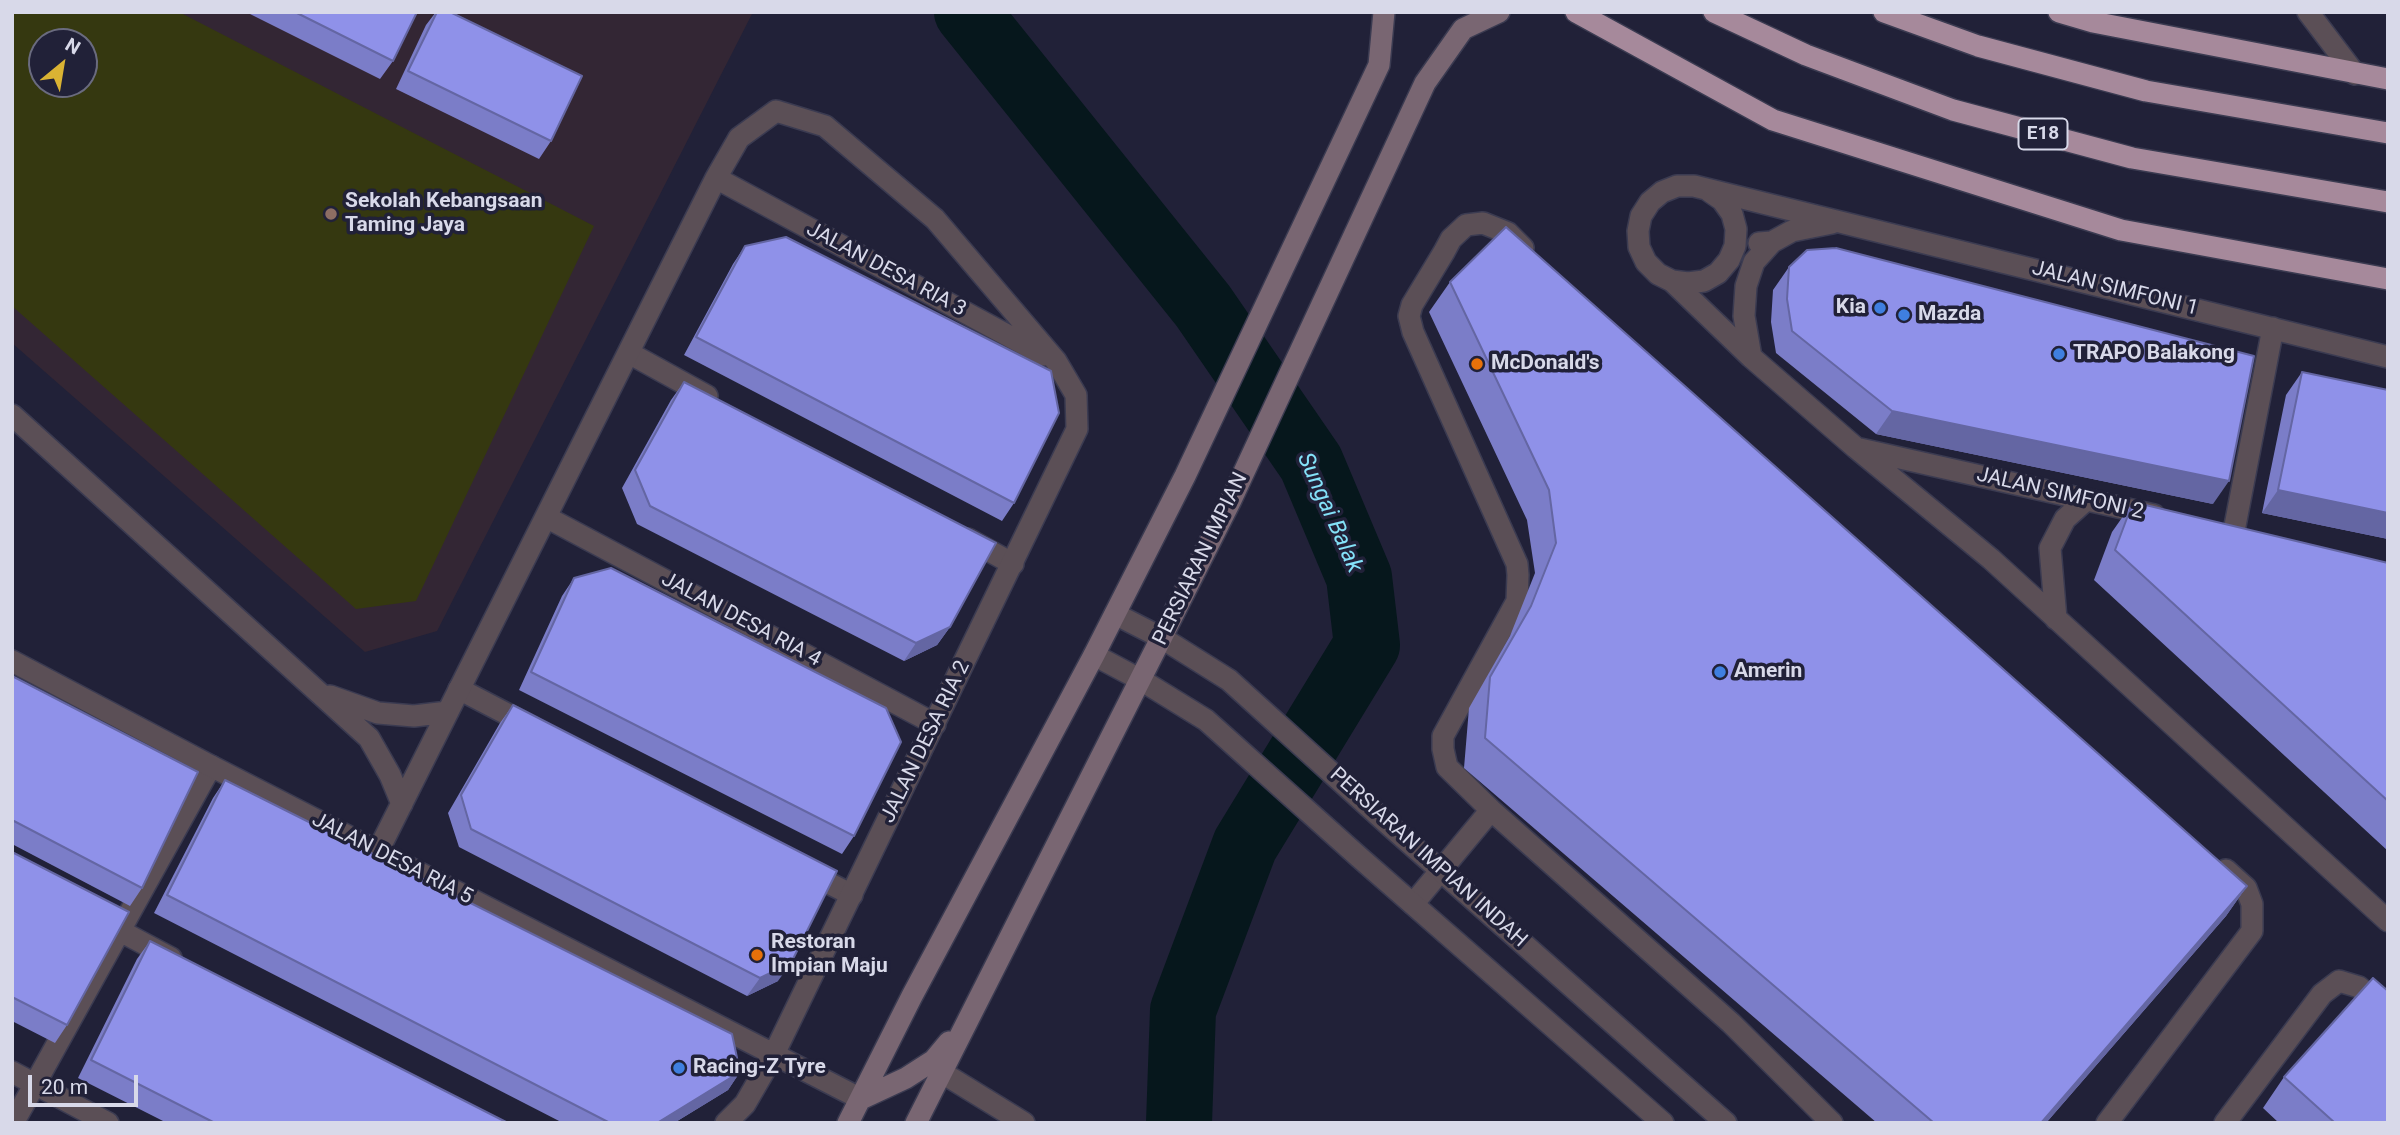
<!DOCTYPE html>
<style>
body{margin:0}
#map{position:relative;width:2400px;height:1135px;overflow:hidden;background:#212138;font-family:Roboto,sans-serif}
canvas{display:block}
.frame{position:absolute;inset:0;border:14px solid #d8d9e9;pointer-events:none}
.north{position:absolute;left:28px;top:28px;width:70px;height:70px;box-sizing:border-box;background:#212138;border:2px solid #6a6b7f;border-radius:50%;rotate:30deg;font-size:19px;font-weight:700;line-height:28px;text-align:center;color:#d8d9e9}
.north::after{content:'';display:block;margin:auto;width:24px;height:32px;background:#dab333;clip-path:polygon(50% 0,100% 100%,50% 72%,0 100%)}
.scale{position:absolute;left:28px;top:1075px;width:110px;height:32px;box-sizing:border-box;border:4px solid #d8d9e9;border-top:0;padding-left:9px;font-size:21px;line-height:24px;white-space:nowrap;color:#d8d9e9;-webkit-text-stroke:5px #212138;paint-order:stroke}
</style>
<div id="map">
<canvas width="2400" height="1135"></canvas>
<div class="frame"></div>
<div class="north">N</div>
<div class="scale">20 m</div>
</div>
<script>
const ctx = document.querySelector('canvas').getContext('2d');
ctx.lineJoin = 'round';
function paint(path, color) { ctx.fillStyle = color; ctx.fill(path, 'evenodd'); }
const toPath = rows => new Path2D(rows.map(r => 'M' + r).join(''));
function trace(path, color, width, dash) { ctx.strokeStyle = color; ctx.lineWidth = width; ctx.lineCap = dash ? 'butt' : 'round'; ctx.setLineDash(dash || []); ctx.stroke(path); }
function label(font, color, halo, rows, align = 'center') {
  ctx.font = font + ' Roboto,sans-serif'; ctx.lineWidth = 7; ctx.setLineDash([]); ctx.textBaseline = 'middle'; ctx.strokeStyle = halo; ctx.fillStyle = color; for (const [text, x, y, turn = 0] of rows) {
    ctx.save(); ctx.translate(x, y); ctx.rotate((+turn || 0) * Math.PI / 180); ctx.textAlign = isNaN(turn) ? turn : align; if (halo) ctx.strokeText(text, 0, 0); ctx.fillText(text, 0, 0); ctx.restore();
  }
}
paint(toPath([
 [12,12,753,12,437,631,365,652,12,343],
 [42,42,84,42,84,84,42,84]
]), '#332634');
paint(toPath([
 [12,12,179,12,594,226,416,601,356,609,12,306],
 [42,42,84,42,84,84,42,84]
]), '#353810');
trace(toPath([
 [967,12,1203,306,1311,463,1359,577,1367,645,1245,845,1183,1010,1179,1123]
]), '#06171c', 66);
const lane = toPath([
 [2308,12,2355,74],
 [1709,191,1722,200,1732,214,1736,229,1735,246,1729,260,1718,273,1704,281,1688,283,1672,281,1658,274,1646,262,1639,247,1638,231,1641,216,1650,202,1662,192,1677,186,1694,186,2388,357],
 [1759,243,1772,242,1792,231,1832,223],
 [1523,248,1508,233,1483,223,1466,225,1451,239,1444,252,1412,305,1409,316,1413,332,1517,564,1518,575,1517,601,1443,736,1443,749,1447,767,1491,810,1731,1023,1832,1123],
 [1672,281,1751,357,1856,448,1991,559,2388,921],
 [629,353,707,396],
 [1751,357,1744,316,1746,286,1754,262,1772,242],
 [1860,449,2154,515],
 [2234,531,2273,328],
 [968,539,1013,564],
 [2056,619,2050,548,2065,519,2086,500],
 [459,689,532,727],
 [805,871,852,895],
 [1413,904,1491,810],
 [94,917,171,958],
 [35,1084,211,766],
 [2107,1123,2252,931,2252,904,2246,888,2226,870],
 [2225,1123,2322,994,2339,981,2359,987,2388,1012]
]);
const street = toPath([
 [716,178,1044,355],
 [12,415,369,738,390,775,402,804],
 [546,517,935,724],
 [1115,614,1162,638,1229,680,1389,825,1726,1123],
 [1094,655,1141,680,1206,720,1359,857,1663,1123],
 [12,661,211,766,861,1099],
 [330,696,378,713,414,716,448,712],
 [378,851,716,178,739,138,776,111,825,126,935,219,1056,361,1076,395,1077,429,774,1054,745,1104,726,1123],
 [12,1072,108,1123],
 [941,1072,1024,1123],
 [13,1123,35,1084]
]);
const secondary = toPath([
 [861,1099,906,1078,934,1060,949,1042],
 [848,1123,912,996,1094,655,1185,476,1379,65,1384,12],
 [916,1123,1231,500,1425,83,1463,29,1499,12]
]);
const highway = toPath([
 [1576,12,1773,120,2121,230,2388,279],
 [1714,12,1806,55,1953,110,2132,158,2388,202],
 [1884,12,1978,46,2146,91,2388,133],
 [2059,12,2093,22,2388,79]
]);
trace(lane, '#3b3b51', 24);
trace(street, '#3b3b51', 24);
trace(secondary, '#3b3b51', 24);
trace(highway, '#3b3b51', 24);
trace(lane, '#5b4f56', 21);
trace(street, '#5b4f56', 21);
trace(secondary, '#796672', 21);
trace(highway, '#a6899b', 21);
paint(toPath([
 [246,12,417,12,393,61,380,79],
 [436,12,450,12,551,141,539,159,396,89,426,25],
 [745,246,1014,503,1002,521,684,355,733,264],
 [1789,267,2213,504,1876,434,1776,353,1771,322,1773,290],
 [1450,282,2247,886,2226,916,2046,1123,1877,1123,1464,768,1469,708,1510,636,1535,573,1527,520,1429,312],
 [2302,372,2388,390,2388,539,2262,513,2286,395],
 [684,382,950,627,937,645,904,661,637,524,622,488,671,400],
 [2133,502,2388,563,2388,851,2094,580,2112,532],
 [574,578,854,836,842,854,519,690,562,596],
 [12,676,142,888,130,906,12,844],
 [513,705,778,981,747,996,459,847,448,813,500,723],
 [225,780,740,1072,728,1090,674,1123,563,1123,154,913,213,798],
 [12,852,67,1025,55,1043,12,1021],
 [150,941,508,1123,167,1123,78,1078,137,959],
 [2284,1077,2388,1123,2279,1123,2263,1108]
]), '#7b7dc8');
paint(toPath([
 [1892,411,2229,481,2213,504,1876,434],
 [2278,490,2388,513,2388,539,2262,513],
 [950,627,937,645,904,661,916,643],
 [2247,886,2226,916,2046,1123,2041,1123],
 [791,963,778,981,747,996,760,978],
 [740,1072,728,1090,674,1123,657,1123]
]), '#6466a3');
const building = toPath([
 [295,12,417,12,393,61,295,12],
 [437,12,450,12,582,76,551,141,408,71,437,12],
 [1506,227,2247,886,2041,1123,1934,1123,1485,738,1490,677,1531,606,1556,543,1549,490,1450,282,1506,227],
 [786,237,1051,371,1059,413,1014,503,696,337,745,246,786,237],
 [1836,248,2254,356,2229,481,1892,411,1792,331,1787,299,1789,267,1807,250,1836,248],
 [2302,372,2388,390,2388,513,2278,490,2302,372],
 [684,382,996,543,950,627,916,643,650,506,635,470,684,382],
 [2133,502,2388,563,2388,801,2115,550,2133,502],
 [611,568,886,708,901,742,854,836,531,672,574,578,611,568],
 [12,676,198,772,142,888,12,820,12,676],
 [513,705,837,871,791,963,760,978,471,829,461,795,513,705],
 [225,780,732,1034,740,1072,657,1123,610,1123,167,895,225,780],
 [12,852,129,912,67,1025,12,997,12,852],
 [150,941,508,1123,215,1123,91,1060,150,941],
 [2373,978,2388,991,2388,1123,2335,1123,2284,1077,2373,978]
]);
paint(building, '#8f91e9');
trace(building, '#6466a3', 2);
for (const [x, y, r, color] of [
 [331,214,7,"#8d6e63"],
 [1880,308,7,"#3f7fe0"],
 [1904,315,7,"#3f7fe0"],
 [2059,354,7,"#3f7fe0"],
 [1477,364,7,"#e8710a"],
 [1720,672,7,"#3f7fe0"],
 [757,955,7,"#e8710a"],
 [679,1068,7,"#3f7fe0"]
]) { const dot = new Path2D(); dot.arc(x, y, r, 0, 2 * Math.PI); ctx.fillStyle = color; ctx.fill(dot); trace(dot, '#212138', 2.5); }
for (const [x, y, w] of [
 [2043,134,49]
]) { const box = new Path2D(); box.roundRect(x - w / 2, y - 15.5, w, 31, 5); ctx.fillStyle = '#212138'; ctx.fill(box); trace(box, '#d8d9e9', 2); }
label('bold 19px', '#d8d9e9', null, [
 ["E18",2043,134]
]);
label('bold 21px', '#d8d9e9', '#212138', [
 ["Sekolah Kebangsaan",345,202],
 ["Taming Jaya",345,226],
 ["Kia",1866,308,"right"],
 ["Mazda",1918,315],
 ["TRAPO Balakong",2073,354],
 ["McDonald's",1491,364],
 ["Amerin",1734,672],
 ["Restoran",771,943],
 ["Impian Maju",771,967],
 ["Racing-Z Tyre",693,1068]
], 'left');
label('21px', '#d8d9e9', '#212138', [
 ["JALAN DESA RIA 3",886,270,28],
 ["JALAN SIMFONI 1",2115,289,14],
 ["JALAN SIMFONI 2",2060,494,13],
 ["PERSIARAN IMPIAN",1201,559,-64],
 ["JALAN DESA RIA 4",741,620,28],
 ["JALAN DESA RIA 2",926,742,-64],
 ["PERSIARAN IMPIAN INDAH",1428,858,42],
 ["JALAN DESA RIA 5",392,859,27]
]);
label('italic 23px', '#84e2f9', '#212138', [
 ["Sungai Balak",1329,513,66]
]);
</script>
